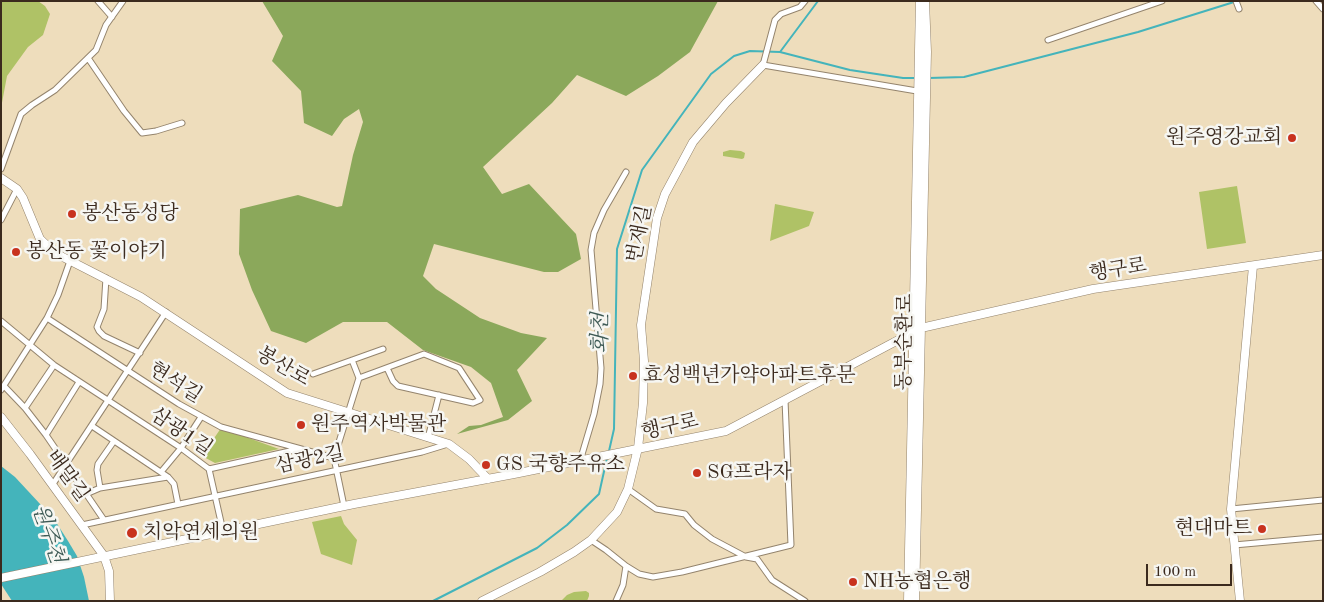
<!DOCTYPE html>
<meta charset="utf-8">
<style>
body{margin:0}
#map{position:relative;width:1324px;height:602px;overflow:hidden;background:#eeddbc;font-family:"Old Standard TT",serif}
canvas{display:block}
.frame{position:absolute;inset:0;border:2px solid #3b2a1e;pointer-events:none}
.scale{position:absolute;left:1146px;top:564px;width:86px;height:22px;box-sizing:border-box;border:2px solid #3b2a1e;border-top:0;padding-left:6px;font-size:15px;line-height:18px;white-space:nowrap;color:#3b2a1e;-webkit-text-stroke:4px #f6f6f2;paint-order:stroke}
</style>
<div id="map">
<canvas width="1324" height="602"></canvas>
<div class="frame"></div>
<div class="scale">100 m</div>
</div>
<script>
const ctx = document.querySelector('canvas').getContext('2d');
ctx.lineJoin = 'round';
function paint(path, color) { ctx.fillStyle = color; ctx.fill(path, 'evenodd'); }
const toPath = rows => new Path2D(rows.map(r => 'M' + r).join(''));
function trace(path, color, width, dash) { ctx.strokeStyle = color; ctx.lineWidth = width; ctx.lineCap = dash ? 'butt' : 'round'; ctx.setLineDash(dash || []); ctx.stroke(path); }
function label(font, color, halo, rows, align = 'center') {
  ctx.font = font + ' "Old Standard TT","Noto Serif KR",serif'; ctx.lineWidth = 5; ctx.setLineDash([]); ctx.textBaseline = 'middle'; ctx.strokeStyle = halo; ctx.fillStyle = color; for (const [text, x, y, turn = 0] of rows) {
    ctx.save(); ctx.translate(x, y); ctx.rotate((+turn || 0) * Math.PI / 180); ctx.textAlign = isNaN(turn) ? turn : align; if (halo) ctx.strokeText(text, 0, 0); ctx.fillText(text, 0, 0); ctx.restore();
  }
}
paint(toPath([
 [1,1,38,1,45,6,50,14,43,35,28,47,7,76,1,108],
 [730,150,741,151,745,153,744,158,742,159,723,156,723,152],
 [1237,186,1246,243,1207,249,1199,192],
 [775,204,814,212,809,226,770,241],
 [221,428,279,449,215,463,202,456],
 [341,516,344,524,357,540,352,565,321,554,312,522],
 [586,591,589,593,589,596,587,601,561,601,567,595,574,592]
]), '#afc266');
paint(toPath([
 [262,1,718,1,690,52,658,76,626,96,577,75,552,103,483,167,502,194,529,184,576,234,581,259,558,272,544,272,434,244,423,276,436,289,480,318,521,333,547,338,517,370,532,401,508,420,457,434,469,426,481,425,503,417,491,383,471,367,423,350,387,322,343,322,306,343,271,331,252,290,239,254,240,209,298,195,337,207,342,206,353,155,363,122,359,109,344,119,332,136,304,123,301,91,272,61,283,36]
]), '#8ba85b');
paint(toPath([
 [1,466,15,477,54,519,68,541,77,556,84,577,89,601,12,601,1,584]
]), '#44b4bb');
trace(toPath([
 [780,52,818,1],
 [929,78,964,77,1138,32,1234,2],
 [609,451,614,429,617,249,642,170,711,74,734,56,750,51,780,52,850,70,903,78,917,78],
 [433,601,537,548,567,525,599,494,607,458]
]), '#44b4bb', 2);
const street = toPath([
 [98,1,112,17],
 [805,1,800,7,781,14,775,20,763,65,917,91],
 [1236,1,1239,9],
 [1316,1,1323,9],
 [1048,40,1162,1],
 [88,58,124,111,142,133,156,131,182,123],
 [1,169,21,114,32,105,55,90,96,50,106,25,123,1],
 [1,220,17,189],
 [106,278,104,309,97,327,99,331,104,336,140,353],
 [47,318,179,404,221,427,334,458],
 [1,321,54,365,181,448,209,469,223,531],
 [313,374,383,349],
 [359,378,424,354,459,368,480,400,473,403,398,386,393,381,387,368],
 [4,386,25,408,46,435,104,520],
 [1,390,47,318,58,295,70,261],
 [25,408,54,365],
 [92,426,168,477,174,484,178,504],
 [46,435,79,382],
 [428,438,439,395],
 [580,461,594,414,600,384,601,368,591,250,594,233,604,210,626,172],
 [209,469,299,449],
 [161,472,181,448,201,417],
 [53,484,166,312],
 [100,488,97,470,98,464,114,441],
 [628,489,656,509,685,514,694,525,712,539,746,557,757,559,772,580,805,601],
 [86,494,100,488,168,477],
 [344,506,334,458,359,378,352,360],
 [1231,509,1323,500],
 [82,525,422,452,448,444],
 [591,540,606,550,626,566,623,585,616,601],
 [1234,545,1323,537],
 [626,566,639,574,653,577,682,572,791,545,785,400]
]);
const secondary = toPath([
 [1,178,17,189,23,198,40,239,55,253,141,297,287,393,449,444,469,459,488,479],
 [1,417,30,454,104,556,109,571,110,601],
 [1,578,354,504,514,474,726,431,921,328,1093,289,1323,255],
 [482,601,540,572,574,552,591,540,617,512,628,489,638,448,643,403,644,361,641,325,657,218,665,194,693,142,726,103,763,65],
 [908,601,920,1],
 [915,601,927,52,925,1],
 [1240,601,1231,509,1253,266]
]);
trace(street, '#94846d', 7);
trace(secondary, '#94846d', 9);
trace(street, '#fff', 5);
trace(secondary, '#fff', 8);
for (const [x, y, r, color] of [
 [1292,138,5,"#c8321e"],
 [72,214,5,"#c8321e"],
 [16,252,5,"#c8321e"],
 [633,376,5,"#c8321e"],
 [301,425,5,"#c8321e"],
 [486,465,5,"#c8321e"],
 [697,473,5,"#c8321e"],
 [1262,529,5,"#c8321e"],
 [132,533,6,"#c8321e"],
 [853,582,5,"#c8321e"]
]) { const dot = new Path2D(); dot.arc(x, y, r, 0, 2 * Math.PI); ctx.fillStyle = color; ctx.fill(dot); trace(dot, '#f6f6f2', 2); }
label('20px', '#3b2a1e', '#f6f6f2', [
 ["원주영강교회",1282,138,"right"],
 ["봉산동성당",82,214],
 ["봉산동 꽃이야기",26,252],
 ["효성백년가약아파트후문",643,376],
 ["원주역사박물관",311,425],
 ["GS 국향주유소",496,465],
 ["SG프라자",707,473],
 ["현대마트",1252,529,"right"],
 ["치악연세의원",143,533],
 ["NH농협은행",863,582]
], 'left');
label('20px', '#3b2a1e', '#f6f6f2', [
 ["번재길",640,234,-79],
 ["행구로",1118,270,-9],
 ["동부순환로",905,342,-89],
 ["봉산로",283,367,30],
 ["현석길",175,383,32],
 ["행구로",670,427,-13],
 ["삼광1길",181,432,34],
 ["삼광2길",310,460,-12],
 ["배말길",67,476,54]
]);
label('italic 21px', '#3e5a55', '#f6f6f2', [
 ["화천",601,333,-89],
 ["원주천",48,534,71]
]);
</script>
